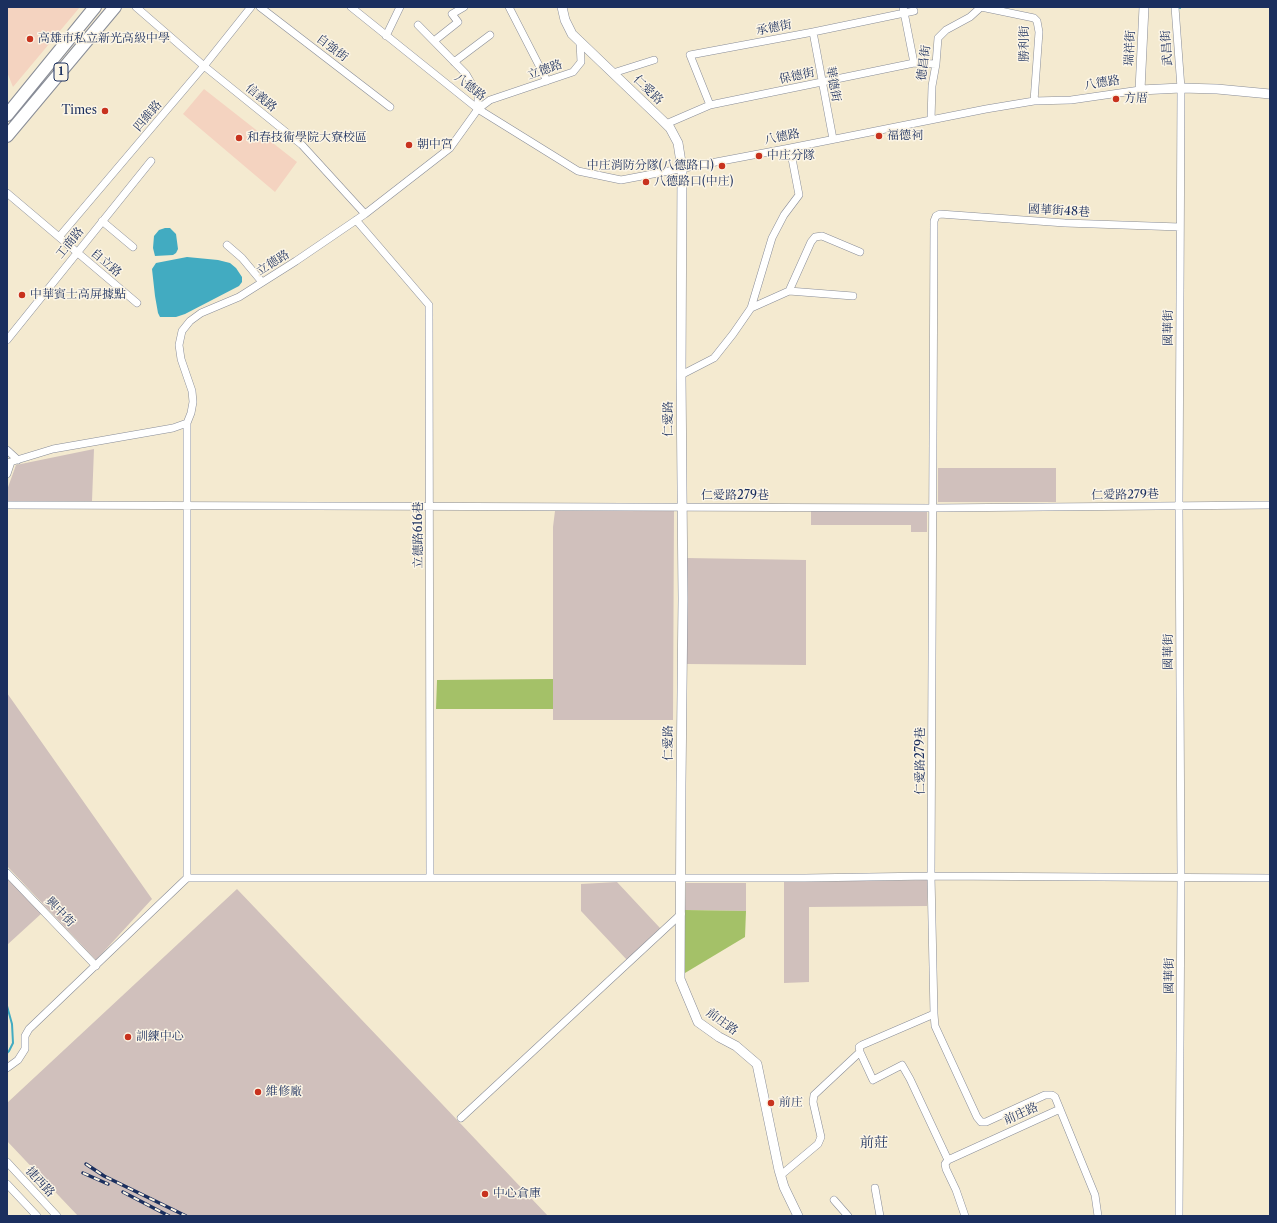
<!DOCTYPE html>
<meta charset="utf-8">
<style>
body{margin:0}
#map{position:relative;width:1277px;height:1223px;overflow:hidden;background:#f4ead0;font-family:"Libre Caslon Text",serif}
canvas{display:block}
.frame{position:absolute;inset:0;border:8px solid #1b2f5e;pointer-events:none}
</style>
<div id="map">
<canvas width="1277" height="1223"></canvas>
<div class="frame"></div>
</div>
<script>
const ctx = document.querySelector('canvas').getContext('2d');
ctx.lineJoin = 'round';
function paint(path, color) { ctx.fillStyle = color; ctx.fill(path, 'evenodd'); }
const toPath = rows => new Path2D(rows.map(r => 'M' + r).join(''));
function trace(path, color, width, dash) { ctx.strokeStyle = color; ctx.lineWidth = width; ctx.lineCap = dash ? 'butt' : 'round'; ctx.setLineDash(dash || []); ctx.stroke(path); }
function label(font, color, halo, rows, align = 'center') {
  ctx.font = font + ' "Libre Caslon Text","Noto Serif TC",serif'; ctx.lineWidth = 3; ctx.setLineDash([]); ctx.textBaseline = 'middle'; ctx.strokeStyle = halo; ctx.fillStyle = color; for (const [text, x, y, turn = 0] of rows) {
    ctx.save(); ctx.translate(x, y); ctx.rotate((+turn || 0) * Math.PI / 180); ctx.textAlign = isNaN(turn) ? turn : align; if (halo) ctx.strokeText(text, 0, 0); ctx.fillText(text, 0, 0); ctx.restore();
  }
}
paint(toPath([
 [7,7,80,7,13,87,7,72],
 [204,89,297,162,275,192,183,114]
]), '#f4d3c0');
paint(toPath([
 [94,449,92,501,7,501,7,490,16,465],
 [938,468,1056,468,1056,502,938,502],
 [674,510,673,720,553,720,553,527,555,511],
 [811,510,927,511,927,532,911,532,911,525,811,525],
 [687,558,806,560,806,665,687,664],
 [7,693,152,899,96,960,7,866],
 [7,877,42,913,7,945],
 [928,880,927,906,809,907,809,982,784,983,784,882],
 [617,882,660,928,627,960,581,911,581,884],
 [686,883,746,883,746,911,685,910],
 [237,889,442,1104,548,1216,78,1216,7,1141,7,1103]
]), '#d0c0bc');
paint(toPath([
 [553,679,553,709,436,709,437,680],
 [685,910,746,911,745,937,685,973]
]), '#a4c168');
paint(toPath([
 [165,228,170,228,176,234,178,249,176,253,173,255,155,256,153,248,154,236,159,230],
 [187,257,218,260,230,263,236,268,242,277,242,282,239,286,185,314,176,317,160,317,158,313,155,296,152,269,156,263]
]), '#42abc1');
trace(toPath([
 [1180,8,1180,7],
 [7,1006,12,1024,13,1043,9,1051,7,1053]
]), '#42abc1', 2);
const minor = toPath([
 [136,7,204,66,302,145,365,214],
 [260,7,390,107],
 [351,7,478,109,578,171,621,180,790,148,986,109,1034,101,1071,100,1140,90],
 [509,7,547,81],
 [903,7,914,63],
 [981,7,1034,18,1037,21,1039,32,1034,101],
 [1175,7,1181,88,1179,505,1181,877,1179,1216],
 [418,25,466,74,478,95,478,109],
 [813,32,833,139],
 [386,36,400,7],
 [434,41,458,22,452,14,464,7],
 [454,62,490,35],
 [613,73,654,60],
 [710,105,690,55,813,32,914,11],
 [931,120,932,86,936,64,938,38,946,30,970,17,981,7],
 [666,124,710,105,914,63,936,64],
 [7,193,137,303],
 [356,220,429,305,430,878],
 [102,221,133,247],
 [59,237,204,66,251,7],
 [227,245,242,258,262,282],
 [789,291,811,242,815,237,822,236,860,252],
 [751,308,789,291,853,296],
 [7,340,151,161],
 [681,375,714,358,733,334,751,308,772,238,784,215,799,195,790,148],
 [187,423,187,878],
 [7,450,18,460],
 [7,463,53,449,173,428,187,423,191,413,193,402,192,391,181,359,179,345,182,331,190,321,201,313,239,297,296,261,365,214,450,148,478,109,490,100,573,72,581,62,580,42],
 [7,474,11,462],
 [7,505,933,508,1270,505],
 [7,873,96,966],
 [860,1052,873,1080,902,1065,910,1079,948,1160],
 [7,1068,18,1060,25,1049,25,1036,29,1029,187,878,805,878,931,876,1270,878],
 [461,1118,681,914],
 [7,1162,57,1216],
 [781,1175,818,1144,821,1137,813,1102,814,1095,860,1052,859,1047,862,1045,934,1014],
 [7,1184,37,1216],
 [875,1188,880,1216],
 [834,1200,848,1216],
 [965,1216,956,1190,946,1169,945,1164,948,1160,1060,1109],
 [1098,1216,1095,1195,1055,1097,1052,1095,1045,1095,986,1122,981,1122,977,1117,935,1026,934,1014,931,876,934,221,936,216,940,214,1065,223,1180,227]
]);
const tertiary = toPath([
 [562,7,565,20,572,34,662,120,670,128,678,143,682,169,681,375,683,599,681,784,680,979,698,1022,719,1037,736,1046,757,1064,779,1170,784,1187,798,1216],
 [1144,7,1140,90,1181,88,1217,89,1270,94]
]);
const primary = toPath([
 [7,115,95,7],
 [7,136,115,7]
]);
trace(minor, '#888c97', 8);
trace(tertiary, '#888c97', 10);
trace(primary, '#888c97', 14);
trace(minor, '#fff', 7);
trace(tertiary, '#fff', 9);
trace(primary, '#fff', 12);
const rail = toPath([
 [86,1164,104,1176,186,1216],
 [83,1173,108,1184],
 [123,1192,169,1216]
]);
trace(rail, '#1b2f5e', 3.5);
trace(rail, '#fcf5e5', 2, [6]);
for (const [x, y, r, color] of [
 [30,39,4,"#c8321e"],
 [1116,99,4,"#c8321e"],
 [105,111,4,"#c8321e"],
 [879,136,4,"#c8321e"],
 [239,138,4,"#c8321e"],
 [409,145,4,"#c8321e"],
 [759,156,4,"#c8321e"],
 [722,166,4,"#c8321e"],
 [646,182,4,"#c8321e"],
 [22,295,4,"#c8321e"],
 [128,1037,4,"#c8321e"],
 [258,1092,4,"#c8321e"],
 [771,1103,4,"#c8321e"],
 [485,1194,4,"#c8321e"]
]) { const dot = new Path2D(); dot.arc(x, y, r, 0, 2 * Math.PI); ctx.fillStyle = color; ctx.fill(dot); trace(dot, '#fcf5e5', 1.5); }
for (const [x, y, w] of [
 [61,72,14]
]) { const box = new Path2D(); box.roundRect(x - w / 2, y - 9, w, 18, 3); ctx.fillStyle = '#fcf5e5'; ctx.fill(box); trace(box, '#1b2f5e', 1); }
label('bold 11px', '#1b2f5e', null, [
 ["1",61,72]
]);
label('12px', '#1b2f5e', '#fcf5e5', [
 ["承德街",774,28,-11],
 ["勝利街",1025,44,-90],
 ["自強街",332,48,37],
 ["瑞祥街",1130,48,-87],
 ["武昌街",1167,48,-94],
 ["德昌街",924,63,-82],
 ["立德路",545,70,-19],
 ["保德街",797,76,-12],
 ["八德路",1102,83,-9],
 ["華德街",833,84,80],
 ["八德路",470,87,38],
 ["仁愛路",648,90,44],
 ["信義路",261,98,39],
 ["四維路",148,116,-50],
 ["八德路",782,137,-11],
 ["國華街48巷",1059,211,3],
 ["工商路",70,243,-51],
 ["自立路",106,263,40],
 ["立德路",273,263,-32],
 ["國華街",1169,328,-90],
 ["仁愛路",669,419,-90],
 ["仁愛路279巷",1125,495,-1],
 ["仁愛路279巷",735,496],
 ["立德路616巷",419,535,-90],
 ["國華街",1169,652,-90],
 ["仁愛路",669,743,-90],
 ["仁愛路279巷",921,761,-90],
 ["興中街",60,912,46],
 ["國華街",1170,976,-90],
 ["前庄路",722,1022,36],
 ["前庄路",1021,1114,-24],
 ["捷西路",40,1182,47]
]);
label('12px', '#1b2f5e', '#fcf5e5', [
 ["高雄市私立新光高級中學",38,39],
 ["方厝",1124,99],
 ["Times",97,111,"right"],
 ["福德祠",887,136],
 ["和春技術學院大寮校區",247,138],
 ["朝中宮",417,145],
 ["中庄分隊",767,156],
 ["中庄消防分隊(八德路口)",714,166,"right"],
 ["八德路口(中庄)",654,182],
 ["中華賓士高屏據點",30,295],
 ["訓練中心",136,1037],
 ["維修廠",266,1092],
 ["前庄",779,1103],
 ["中心倉庫",493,1194]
], 'left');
label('14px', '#1b2f5e', '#fcf5e5', [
 ["前莊",874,1143]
]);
</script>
